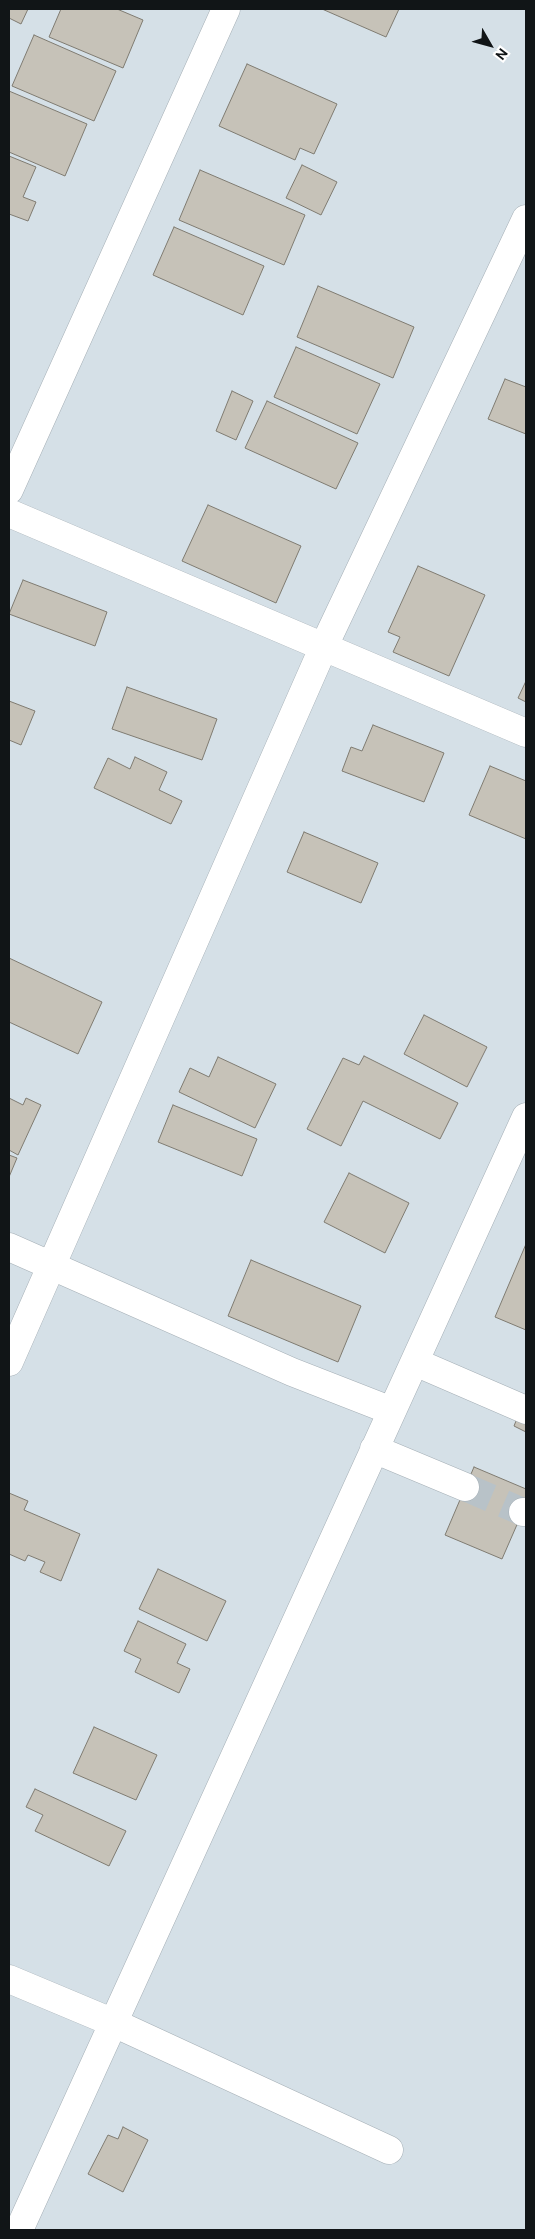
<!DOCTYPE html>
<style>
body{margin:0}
#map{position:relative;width:535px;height:2239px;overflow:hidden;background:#d5e0e7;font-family:Ubuntu,sans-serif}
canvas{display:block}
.frame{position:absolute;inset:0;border:10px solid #111517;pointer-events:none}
.north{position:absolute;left:465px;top:20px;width:50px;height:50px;-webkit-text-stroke:4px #fff;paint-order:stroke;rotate:128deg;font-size:14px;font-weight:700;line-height:20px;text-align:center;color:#111517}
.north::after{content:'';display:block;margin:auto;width:18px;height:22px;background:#111517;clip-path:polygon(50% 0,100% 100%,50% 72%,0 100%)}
</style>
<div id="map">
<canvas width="535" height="2239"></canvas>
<div class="frame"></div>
<div class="north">N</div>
</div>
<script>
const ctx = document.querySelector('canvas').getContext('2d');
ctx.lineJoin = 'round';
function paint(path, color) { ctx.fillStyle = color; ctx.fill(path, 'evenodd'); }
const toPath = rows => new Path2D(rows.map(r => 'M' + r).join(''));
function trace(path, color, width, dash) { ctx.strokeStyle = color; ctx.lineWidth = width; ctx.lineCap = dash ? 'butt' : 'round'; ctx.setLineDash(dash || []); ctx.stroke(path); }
const building = toPath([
 [9,9,28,9,21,24,9,18,9,9],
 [61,9,117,9,143,20,123,68,49,37,61,9],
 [322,9,399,9,386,37,322,9],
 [34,35,116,71,94,121,12,86,34,35],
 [247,64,337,104,314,154,300,148,295,160,219,126,247,64],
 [9,91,87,124,65,176,9,152,9,91],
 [9,156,36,167,23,197,36,202,28,221,9,214,9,156],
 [302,165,337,182,321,215,286,198,302,165],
 [200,170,305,215,284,265,179,220,200,170],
 [174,227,264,266,243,315,153,275,174,227],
 [318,286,414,327,393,378,297,337,318,286],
 [296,347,380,384,357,434,274,397,296,347],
 [505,379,526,387,526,434,488,419,505,379],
 [232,391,253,401,236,440,216,431,232,391],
 [267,401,358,443,336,489,245,448,267,401],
 [208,505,301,546,276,603,182,561,208,505],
 [418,566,485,595,449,676,393,652,400,637,388,632,418,566],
 [23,580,107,612,95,646,9,614,23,580],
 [526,681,526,702,518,698,526,681],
 [127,687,217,719,202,760,112,729,127,687],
 [9,701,35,711,21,745,9,740,9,701],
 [373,725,444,753,424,802,342,771,351,747,362,751,373,725],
 [135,757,167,772,159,790,182,801,171,824,94,788,108,758,130,769,135,757],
 [490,766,526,781,526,839,469,815,490,766],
 [304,832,378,863,361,903,287,872,304,832],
 [9,958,102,1002,78,1054,9,1022,9,958],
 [424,1015,487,1047,467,1087,404,1054,424,1015],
 [364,1056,458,1103,440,1139,363,1101,341,1146,307,1129,343,1058,359,1065,364,1056],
 [218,1057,276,1084,255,1128,179,1092,190,1068,209,1077,218,1057],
 [9,1098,23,1105,26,1098,41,1105,18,1155,9,1150,9,1098],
 [173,1105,257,1139,242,1176,158,1142,173,1105],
 [9,1155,17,1158,9,1177,9,1155],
 [349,1173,409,1203,385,1253,324,1222,349,1173],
 [526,1244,526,1330,495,1317,526,1244],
 [251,1260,361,1306,338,1362,228,1316,251,1260],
 [518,1416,526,1420,526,1432,514,1426,518,1416],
 [474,1467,526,1489,526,1504,502,1559,445,1535,474,1467],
 [9,1493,28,1501,24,1510,80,1534,61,1581,40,1572,45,1562,28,1555,25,1561,9,1554,9,1493],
 [158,1569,226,1601,207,1641,139,1609,158,1569],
 [138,1621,186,1644,177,1663,190,1669,179,1693,135,1672,141,1659,124,1651,138,1621],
 [94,1727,157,1755,136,1800,73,1773,94,1727],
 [35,1789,126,1831,109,1866,35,1831,43,1815,26,1807,35,1789],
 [123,2127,148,2140,123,2192,88,2174,108,2135,118,2139,123,2127]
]);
paint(building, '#c6c2b8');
trace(building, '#7f7b71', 1);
trace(toPath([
 [465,1487,523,1512]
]), '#b8c2c8', 28, [28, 14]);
const minor = toPath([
 [9,490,226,9],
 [9,513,526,733],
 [9,1247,292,1372,392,1411],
 [9,1362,324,646,526,219],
 [415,1362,526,1410],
 [374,1449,465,1487],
 [523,1512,526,1512],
 [9,1979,114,2023,389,2150],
 [19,2230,526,1117]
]);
trace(minor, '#a5afb6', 29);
trace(minor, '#fff', 28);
</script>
